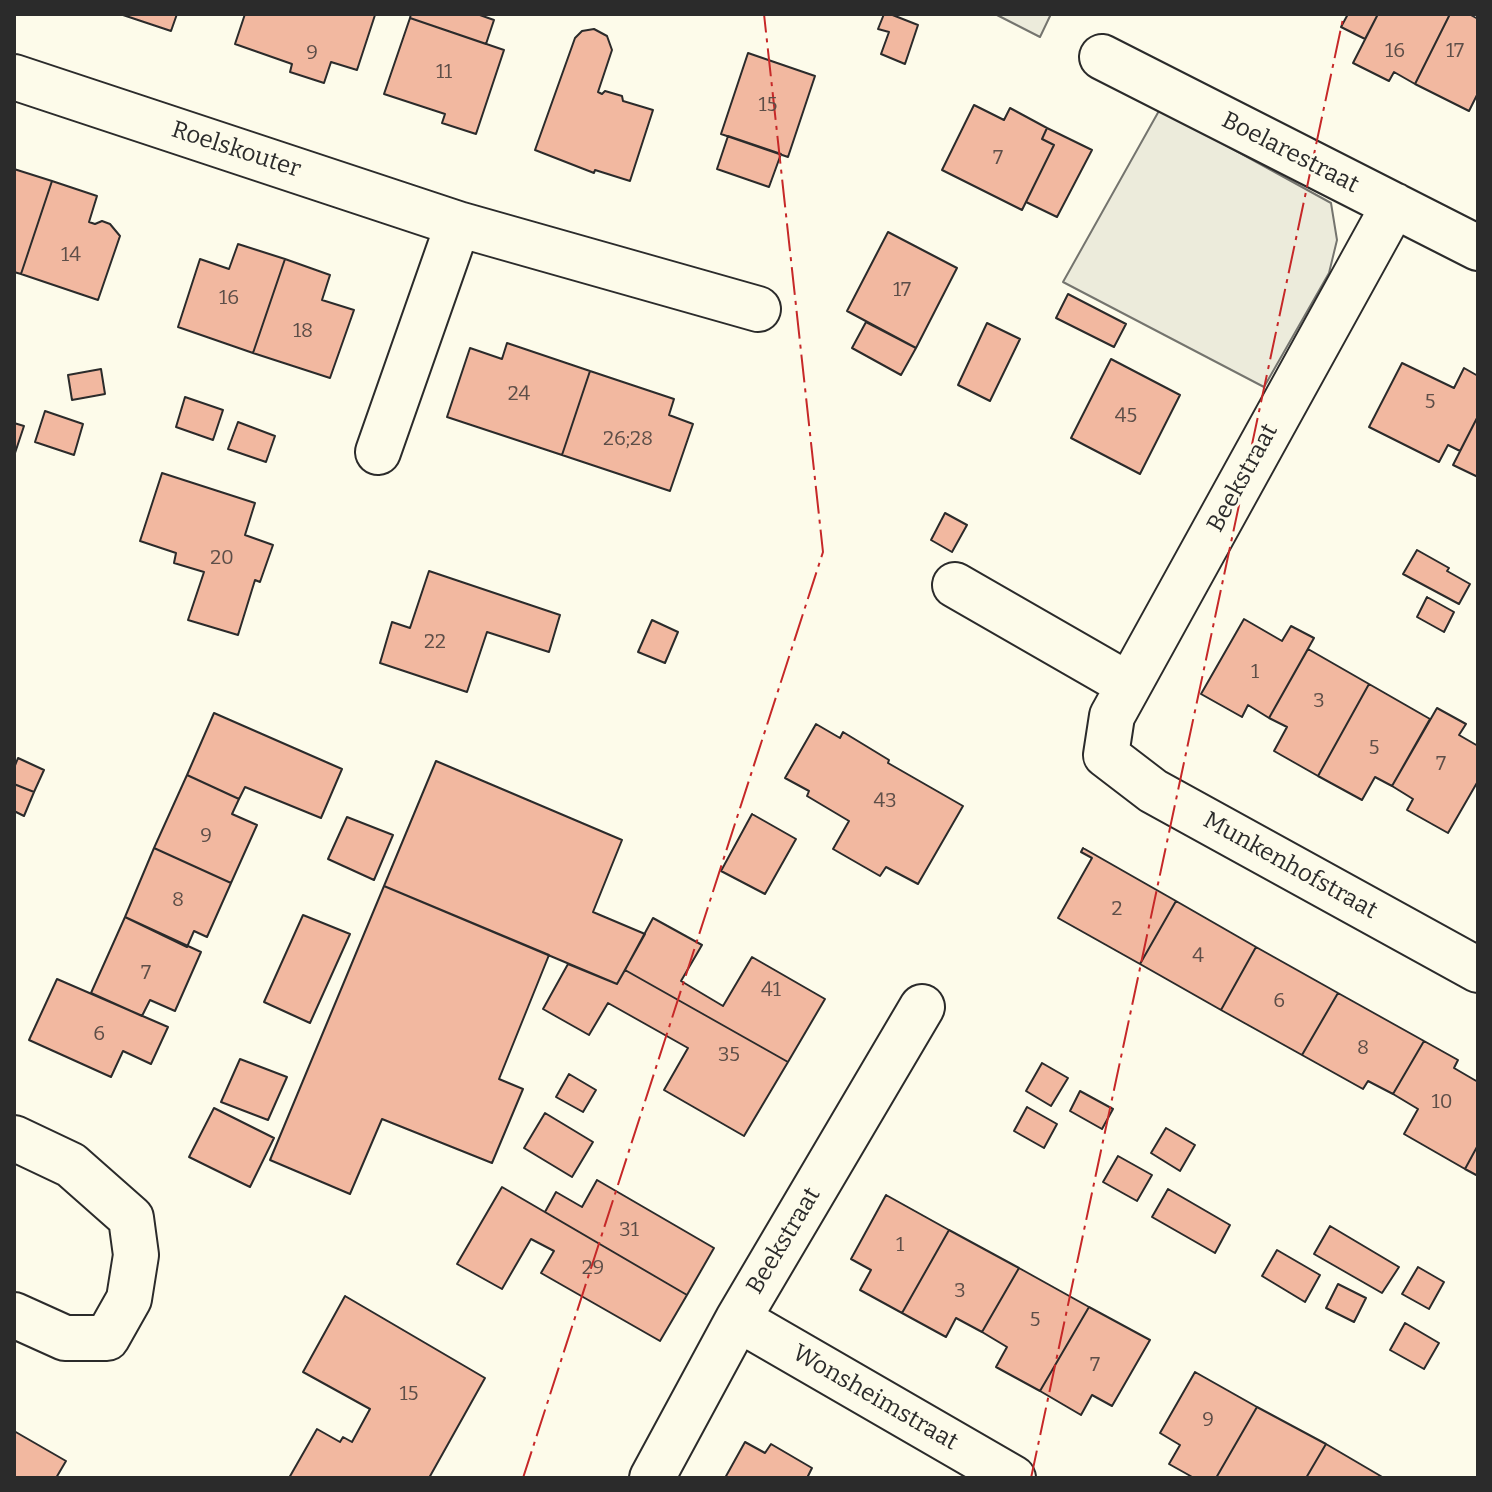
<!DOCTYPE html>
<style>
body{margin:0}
#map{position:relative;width:1492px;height:1492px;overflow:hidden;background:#fdfbea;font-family:Bitter,serif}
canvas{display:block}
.frame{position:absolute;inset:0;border:16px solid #2b2b2b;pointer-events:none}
</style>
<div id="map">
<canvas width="1492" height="1492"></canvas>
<div class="frame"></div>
</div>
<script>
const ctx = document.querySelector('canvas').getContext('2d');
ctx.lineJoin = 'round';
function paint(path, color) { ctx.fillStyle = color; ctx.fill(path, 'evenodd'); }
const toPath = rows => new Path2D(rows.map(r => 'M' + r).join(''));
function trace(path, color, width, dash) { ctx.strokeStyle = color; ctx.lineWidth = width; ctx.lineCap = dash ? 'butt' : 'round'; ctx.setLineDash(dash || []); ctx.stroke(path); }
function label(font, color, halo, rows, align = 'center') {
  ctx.font = font + ' Bitter,serif'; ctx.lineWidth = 6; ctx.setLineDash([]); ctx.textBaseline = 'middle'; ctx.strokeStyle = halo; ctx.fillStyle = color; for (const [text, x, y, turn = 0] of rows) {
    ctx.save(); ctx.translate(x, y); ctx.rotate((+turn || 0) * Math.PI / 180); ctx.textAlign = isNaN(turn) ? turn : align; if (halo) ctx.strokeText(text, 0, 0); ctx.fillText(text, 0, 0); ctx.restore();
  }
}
const green = toPath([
 [995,14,1051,14,1040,37,995,14],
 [1160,109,1331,203,1337,240,1329,273,1264,387,1063,282,1160,109]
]);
paint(green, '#ecebdb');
trace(green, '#74746e', 2);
const building = toPath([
 [120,14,177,14,171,31,120,14],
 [245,14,371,14,375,15,357,70,331,62,324,83,290,72,292,64,235,44,245,14],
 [411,14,477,14,494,20,486,44,410,18,411,14],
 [884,14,890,14,918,25,905,64,881,54,889,32,878,29,884,14],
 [1348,14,1378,14,1365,39,1341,27,1348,14],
 [1378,14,1450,14,1415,84,1394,72,1389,81,1353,63,1378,14],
 [1450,14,1469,14,1478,19,1478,93,1469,111,1415,84,1450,14],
 [410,18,504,50,476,134,442,123,445,114,384,94,410,18],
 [594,29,607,36,612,50,598,92,602,94,605,91,622,96,623,101,653,110,630,181,595,170,594,173,535,150,575,38,582,31,594,29],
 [748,53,815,76,788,157,721,134,748,53],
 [974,105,1004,120,1010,108,1047,128,1042,139,1054,145,1022,210,942,170,974,105],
 [1047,128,1092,150,1057,217,1026,202,1054,145,1042,139,1047,128],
 [728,136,781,154,769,187,717,169,728,136],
 [14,169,52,181,21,274,14,272,14,169],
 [52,181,97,196,89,222,95,224,102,221,110,224,120,236,98,300,21,274,52,181],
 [888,232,957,268,916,348,847,311,888,232],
 [238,244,285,259,253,353,178,327,200,259,229,269,238,244],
 [285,259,330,275,322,300,354,310,330,378,253,353,285,259],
 [1068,294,1126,324,1114,347,1056,318,1068,294],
 [866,322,916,348,901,375,852,348,866,322],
 [987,323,1020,339,990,401,958,385,987,323],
 [507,343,590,371,562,455,447,417,470,348,502,359,507,343],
 [1111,359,1180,395,1140,474,1071,438,1111,359],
 [1402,363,1454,388,1464,368,1478,376,1478,416,1460,451,1448,445,1439,462,1369,427,1402,363],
 [101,369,105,394,72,400,68,375,101,369],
 [590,371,674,399,669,415,693,424,670,491,562,455,590,371],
 [185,397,223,410,213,440,176,427,185,397],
 [45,411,83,424,74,455,35,442,45,411],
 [1478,416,1478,477,1453,465,1478,416],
 [238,422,275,436,266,462,228,449,238,422],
 [14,423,24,426,14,456,14,423],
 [162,473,255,503,245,535,273,545,260,582,255,580,238,635,188,620,204,572,174,563,176,553,140,541,162,473],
 [945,513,967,525,952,552,931,540,945,513],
 [1417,550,1449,568,1447,571,1470,584,1459,604,1403,574,1417,550],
 [429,571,560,615,549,652,487,632,467,692,380,663,392,622,410,628,429,571],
 [1427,597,1454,612,1444,632,1417,617,1427,597],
 [1244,619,1282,641,1291,626,1314,638,1269,718,1248,705,1242,717,1201,694,1244,619],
 [652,620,678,632,665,663,638,652,652,620],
 [1308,649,1369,684,1318,776,1274,751,1287,727,1269,718,1308,649],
 [1369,684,1430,719,1392,786,1375,777,1362,800,1318,776,1369,684],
 [1437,708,1466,724,1459,735,1478,746,1478,781,1448,833,1407,810,1413,799,1392,786,1437,708],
 [214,713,342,769,321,818,245,787,239,799,187,775,214,713],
 [816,724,840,738,843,732,889,760,888,763,963,806,918,884,886,867,880,876,833,849,849,821,807,796,809,791,785,778,816,724],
 [18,758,44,770,34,792,14,784,14,768,18,758],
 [436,761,622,840,593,912,645,934,617,984,384,886,436,761],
 [187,775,239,799,232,814,257,825,231,883,154,848,187,775],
 [14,784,34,792,24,816,14,811,14,784],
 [752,814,796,839,765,894,721,871,752,814],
 [347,817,393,835,374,880,328,859,347,817],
 [154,848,231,883,207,937,194,931,187,947,125,917,154,848],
 [1083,848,1176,901,1140,964,1058,918,1092,858,1081,852,1083,848],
 [384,886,549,955,499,1079,523,1089,492,1163,382,1119,350,1194,270,1160,384,886],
 [1176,901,1256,947,1221,1010,1140,964,1176,901],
 [303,915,350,934,310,1023,264,1002,303,915],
 [125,917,201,952,175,1011,150,1000,142,1016,91,993,125,917],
 [653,918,702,945,681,981,723,1006,752,957,825,999,788,1062,625,970,653,918],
 [1256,947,1338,993,1302,1055,1221,1010,1256,947],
 [568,964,617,984,625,970,788,1062,744,1136,664,1090,688,1048,608,1003,589,1035,543,1009,568,964],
 [57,979,168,1027,151,1064,123,1051,111,1077,29,1040,57,979],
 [1338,993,1424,1041,1393,1094,1368,1081,1363,1089,1302,1055,1338,993],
 [1424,1041,1458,1060,1454,1068,1478,1082,1478,1145,1465,1169,1404,1134,1418,1109,1393,1094,1424,1041],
 [240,1059,287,1077,268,1120,221,1102,240,1059],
 [1042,1063,1068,1078,1051,1106,1026,1091,1042,1063],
 [569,1074,596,1090,583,1112,556,1097,569,1074],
 [1080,1091,1113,1109,1102,1129,1070,1111,1080,1091],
 [1027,1107,1057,1124,1044,1148,1014,1131,1027,1107],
 [214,1108,274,1138,250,1187,189,1157,214,1108],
 [545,1113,593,1142,572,1177,524,1148,545,1113],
 [1166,1128,1195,1145,1180,1171,1151,1153,1166,1128],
 [1478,1145,1478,1176,1465,1169,1478,1145],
 [1118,1156,1152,1175,1137,1201,1103,1182,1118,1156],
 [597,1180,714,1248,687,1295,545,1212,556,1192,582,1207,597,1180],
 [502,1187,687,1295,660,1341,541,1273,554,1251,531,1239,502,1289,457,1264,502,1187],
 [1168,1189,1230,1225,1215,1253,1152,1217,1168,1189],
 [886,1195,949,1230,902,1313,860,1290,871,1270,851,1259,886,1195],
 [1330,1226,1399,1267,1382,1293,1314,1254,1330,1226],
 [949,1230,1019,1268,982,1332,956,1318,946,1337,902,1313,949,1230],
 [1277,1250,1320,1275,1305,1302,1262,1276,1277,1250],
 [1418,1267,1444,1282,1429,1309,1402,1294,1418,1267],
 [1019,1268,1089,1307,1040,1391,996,1367,1007,1347,982,1332,1019,1268],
 [1338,1284,1366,1298,1354,1322,1326,1308,1338,1284],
 [345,1296,485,1378,429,1478,289,1478,317,1429,340,1442,343,1437,352,1442,370,1409,303,1372,345,1296],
 [1089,1307,1150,1340,1112,1406,1092,1395,1081,1415,1040,1391,1089,1307],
 [1405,1323,1439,1343,1424,1369,1390,1350,1405,1323],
 [1195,1372,1257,1407,1216,1478,1194,1478,1169,1464,1180,1445,1160,1433,1195,1372],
 [1257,1407,1326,1444,1306,1478,1216,1478,1257,1407],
 [14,1431,66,1461,56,1478,14,1478,14,1431],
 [745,1442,765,1453,771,1444,812,1468,807,1478,725,1478,745,1442],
 [1326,1444,1384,1478,1306,1478,1326,1444]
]);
paint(building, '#f2b8a0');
trace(building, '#2b2b2b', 2);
const minor = toPath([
 [1102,57,1478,248],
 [14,77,458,224],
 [1394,205,1112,716,1106,755,1153,791,1478,970],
 [378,452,458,224,758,309],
 [955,585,1129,685],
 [14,1138,71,1165,131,1218,136,1255,129,1299,107,1338,65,1338,14,1315],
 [738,1319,1013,1478],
 [652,1478,738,1319,922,1007]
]);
trace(minor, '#2b2b2b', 48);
trace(minor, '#fdfbea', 44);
trace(toPath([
 [523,1478,823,552,764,14],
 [1031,1478,1344,14]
]), '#c62828', 2, [28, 6, 4, 6]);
label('20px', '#5d4e48', null, [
 ["16",1395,51],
 ["17",1455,51],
 ["9",312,53],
 ["11",444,72],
 ["15",768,105],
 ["7",998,158],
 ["14",71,255],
 ["17",902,290],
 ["16",229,298],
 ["18",303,331],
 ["24",519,394],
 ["5",1430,402],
 ["45",1126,416],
 ["26;28",628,439],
 ["20",222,558],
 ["22",435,642],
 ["1",1255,672],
 ["3",1319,701],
 ["5",1374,748],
 ["7",1441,764],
 ["43",885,801],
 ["9",206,836],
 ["8",178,900],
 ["2",1117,909],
 ["4",1198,956],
 ["7",146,973],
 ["41",771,990],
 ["6",1279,1001],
 ["6",99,1034],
 ["8",1363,1048],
 ["35",729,1055],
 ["10",1442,1102],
 ["31",629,1230],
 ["1",900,1245],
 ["29",593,1268],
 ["3",960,1291],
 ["5",1035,1320],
 ["7",1095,1365],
 ["15",409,1394],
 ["9",1208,1420]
]);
label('24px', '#2b2b2b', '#fdfbea', [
 ["Roelskouter",236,150,18],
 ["Boelarestraat",1290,153,27],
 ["Beekstraat",1243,478,-61],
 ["Munkenhofstraat",1290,866,29],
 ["Beekstraat",784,1241,-59],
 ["Wonsheimstraat",875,1398,30]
]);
</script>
